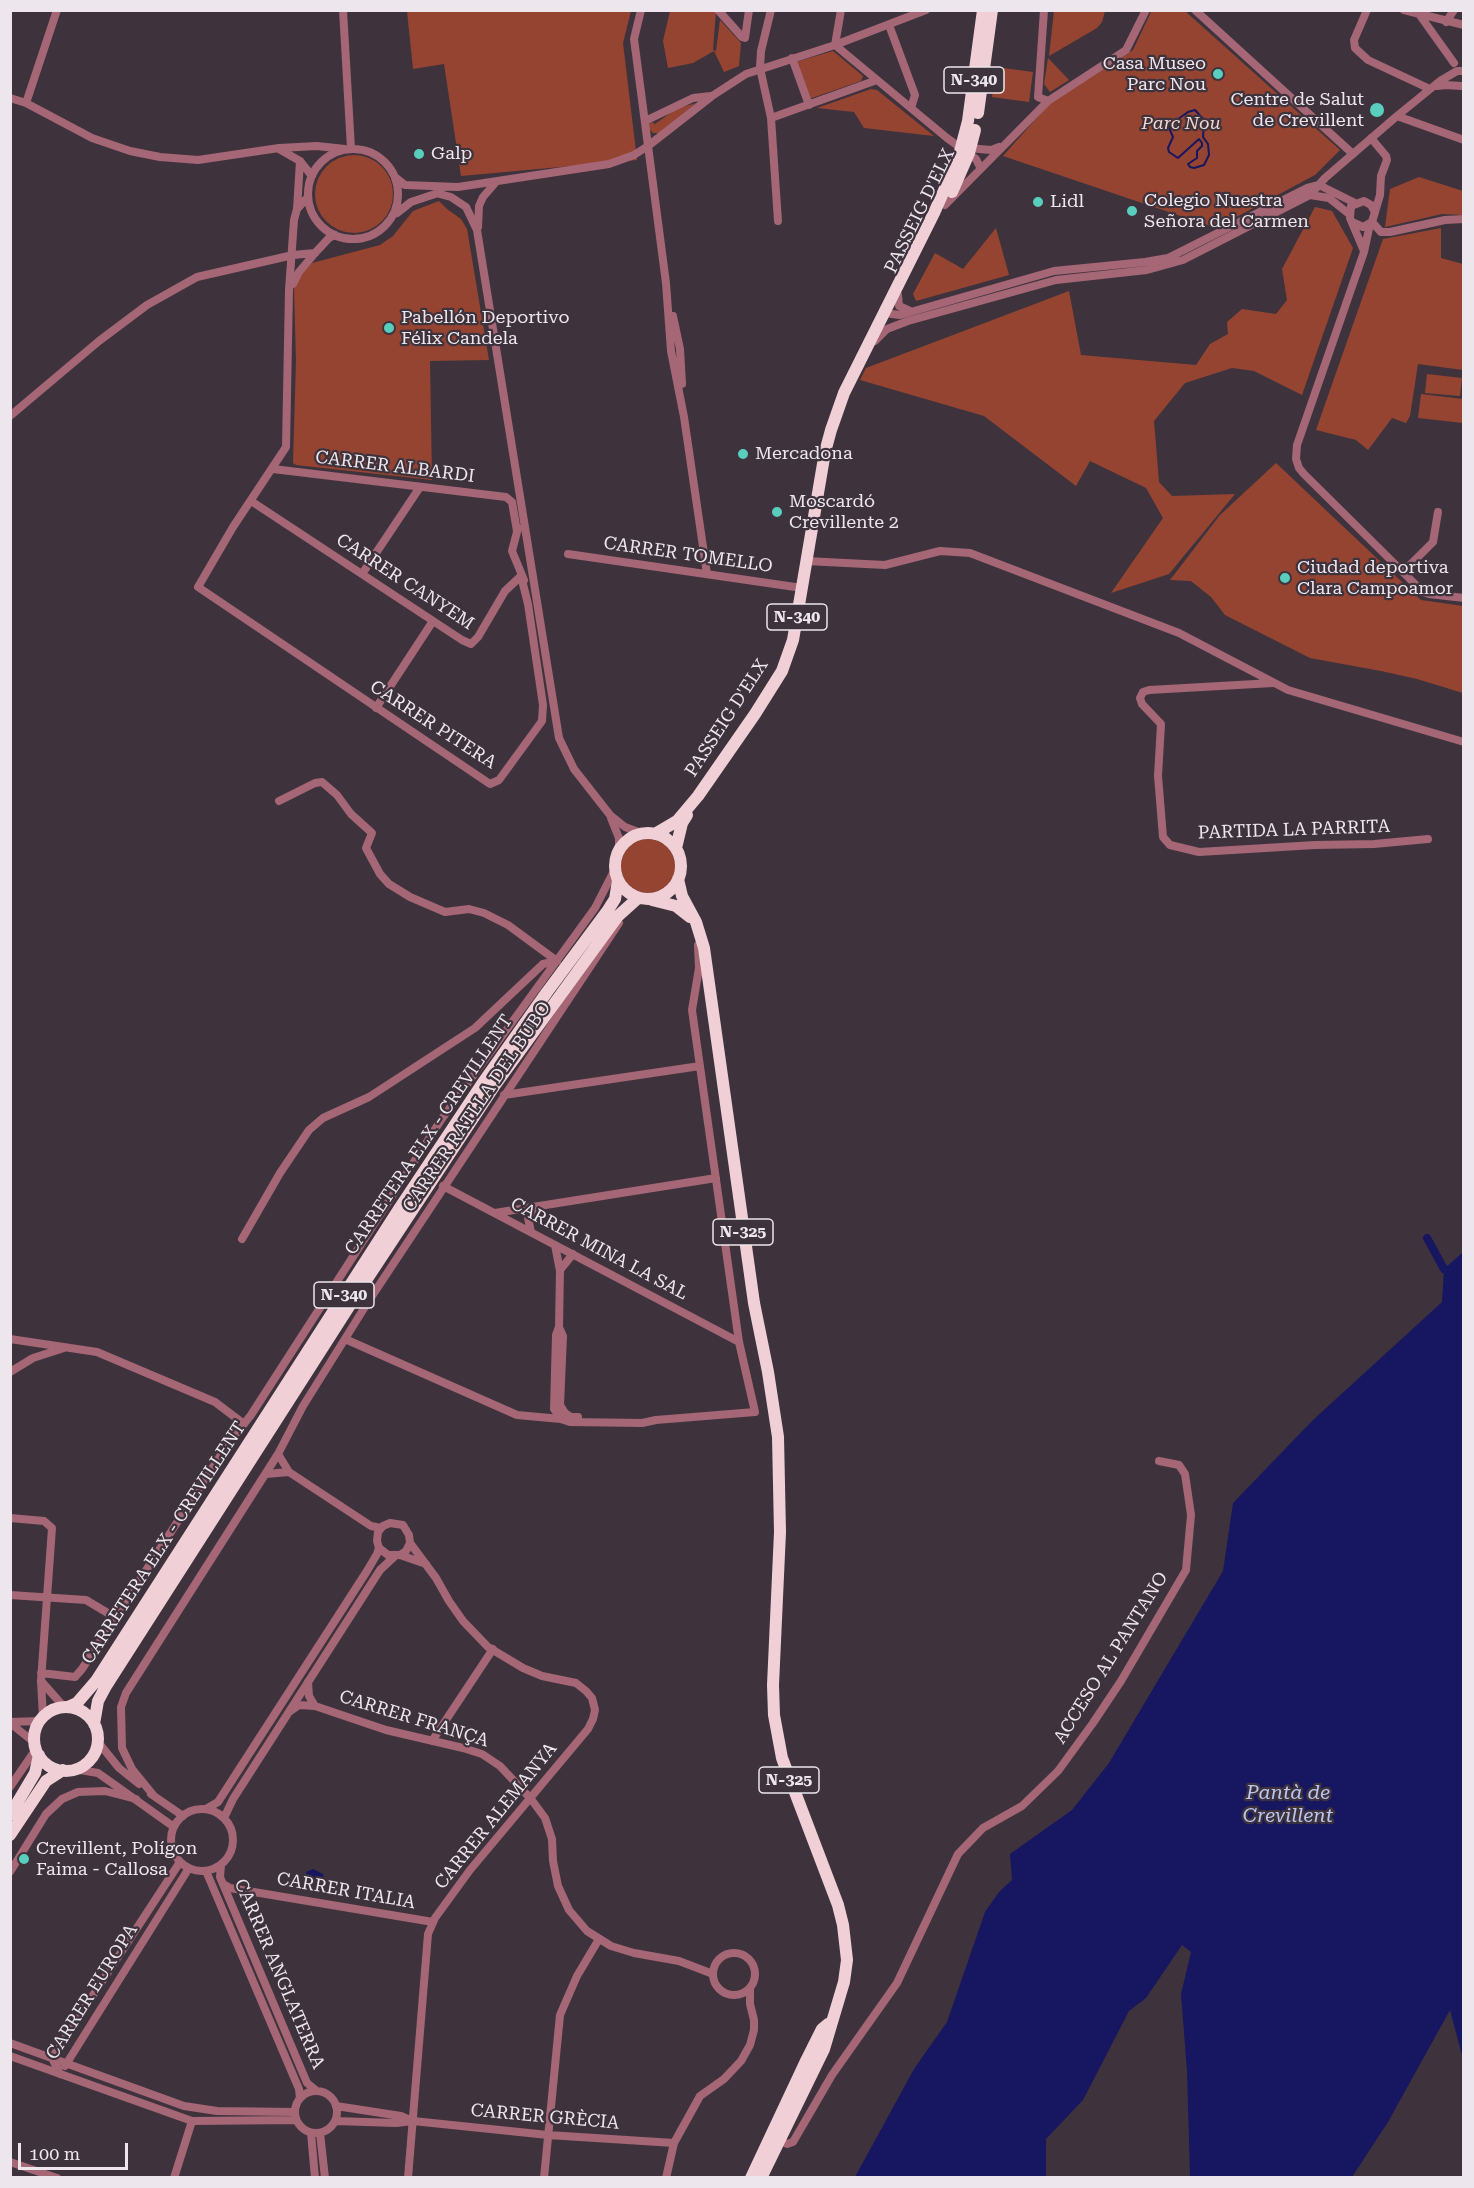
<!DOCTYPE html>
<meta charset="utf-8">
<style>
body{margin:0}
#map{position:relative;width:1474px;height:2188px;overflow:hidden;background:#3e333c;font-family:"Roboto Serif",serif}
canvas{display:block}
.frame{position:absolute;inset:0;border:12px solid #ede6ec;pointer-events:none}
.scale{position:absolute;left:18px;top:2143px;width:110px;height:27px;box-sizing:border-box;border:3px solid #ede6ec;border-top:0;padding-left:8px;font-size:18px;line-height:21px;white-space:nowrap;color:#ede6ec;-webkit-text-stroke:4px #3e333c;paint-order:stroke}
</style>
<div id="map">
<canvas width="1474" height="2188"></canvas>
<div class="frame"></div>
<div class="scale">100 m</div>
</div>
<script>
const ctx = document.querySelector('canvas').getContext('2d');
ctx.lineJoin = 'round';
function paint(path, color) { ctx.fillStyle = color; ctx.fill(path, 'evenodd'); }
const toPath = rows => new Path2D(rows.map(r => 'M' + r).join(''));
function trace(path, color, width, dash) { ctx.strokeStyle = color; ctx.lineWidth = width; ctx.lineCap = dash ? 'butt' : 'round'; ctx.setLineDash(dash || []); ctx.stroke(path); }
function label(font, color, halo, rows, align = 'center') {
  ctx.font = font + ' "Roboto Serif",serif'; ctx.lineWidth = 4.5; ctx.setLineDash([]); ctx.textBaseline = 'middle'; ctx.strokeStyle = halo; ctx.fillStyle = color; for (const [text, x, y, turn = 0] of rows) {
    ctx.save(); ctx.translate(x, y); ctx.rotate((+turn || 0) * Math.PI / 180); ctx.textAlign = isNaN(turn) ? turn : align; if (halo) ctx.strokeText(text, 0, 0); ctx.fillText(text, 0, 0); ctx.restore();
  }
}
paint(toPath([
 [1152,10,1185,11,1340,150,1315,175,1216,228,1003,156,1049,104,1133,50],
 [407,11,631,11,623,43,637,160,461,176,444,64,413,69],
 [670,11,716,11,713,50,716,51,720,20,741,43,739,66,724,72,714,51,693,63,668,68,663,41],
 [1054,11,1054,10,1105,11,1102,22,1097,28,1049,56],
 [833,51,863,76,861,81,809,99,796,62],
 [1048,58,1069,80,1050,92,1044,84],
 [996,67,1033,72,1029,102,992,97],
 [871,89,877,90,934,136,864,128,854,112,817,108],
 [696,103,660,133,653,133,649,129,649,124,652,122,655,124,676,109],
 '315 194a39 39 0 1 1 78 0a39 39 0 1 1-78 0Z',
 [1419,177,1463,191,1463,215,1442,214,1385,227,1390,189],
 [439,201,447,209,461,219,467,229,489,360,430,361,432,480,296,465,293,463,296,361,294,289,303,272,312,263,380,245,393,236,413,211],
 [1315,207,1332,211,1353,248,1302,395,1254,371,1232,368,1185,383,1154,421,1159,482,1172,496,1235,494,1169,574,1111,593,1163,518,1146,488,1090,461,1076,486,984,416,860,380,866,368,1069,291,1081,355,1196,365,1210,344,1228,334,1227,322,1242,309,1276,314,1287,300,1282,269],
 [996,228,1009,275,916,301,913,294,935,253,963,269],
 [1441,228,1441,258,1463,264,1463,370,1418,364,1410,416,1406,423,1392,418,1368,450,1356,440,1316,430,1383,239],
 [1427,374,1462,378,1460,396,1425,393],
 [1421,394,1463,399,1463,423,1418,418],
 [1276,463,1421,600,1463,606,1463,693,1417,679,1381,671,1310,658,1225,615,1211,597,1191,581,1170,580,1220,515],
 '621 866a27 27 0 1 1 54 0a27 27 0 1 1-54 0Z'
]), '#964432');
paint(toPath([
 [1463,1252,1463,2059,1450,2010,1388,2122,1352,2177,1190,2177,1187,2071,1181,1994,1191,1952,1182,1945,1146,1998,1129,2011,1083,2100,1046,2139,1046,2177,855,2177,914,2069,947,2022,985,1912,999,1892,1012,1880,1010,1854,1072,1810,1109,1763,1223,1571,1233,1503,1313,1420,1442,1302,1444,1269],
 [313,1869,323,1874,324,1880,314,1881,306,1878,306,1872]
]), '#161661');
trace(toPath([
 [1195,110,1204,120,1203,137,1208,144,1209,155,1204,165,1194,168,1190,167,1188,164,1197,158,1197,151,1202,146,1202,143,1199,139,1178,158,1169,152,1168,148,1173,137,1169,128,1171,124,1188,112,1195,110]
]), '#161661', 2);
trace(toPath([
 [1427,1238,1444,1269]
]), '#161661', 8);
trace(toPath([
 [343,10,351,148],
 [641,10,634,39,666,283,671,351,684,417,707,574],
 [718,10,742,37,745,38,749,10],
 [771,10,761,51,760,68,771,118,778,221],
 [1044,10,1038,97,1048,101],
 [1195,10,1353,154],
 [1367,10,1354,40,1355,48,1368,60,1430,89],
 [1404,10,1464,25],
 [1419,14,1454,63],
 [1446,22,1454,10],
 [889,25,915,95,911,108],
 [835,45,947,138,976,159,980,167],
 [835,45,841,10],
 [792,58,809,105],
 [1437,86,1446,85,1461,86],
 [10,98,26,103,92,138,130,151,160,157,198,160,279,148,317,146,345,149],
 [26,103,57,10],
 [1397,116,1464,140],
 [771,118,877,80],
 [645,121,693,98,711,96],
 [968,148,991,150,999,147],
 '308 194a45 45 0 1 1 90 0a45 45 0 1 1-90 0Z',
 [279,149,300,161,312,176],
 [396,178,405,185,458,187,609,164,634,155,648,146,712,96,746,74,835,45,926,10],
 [436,193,451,197,466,207,477,230,559,738,574,769,610,815,625,827,644,834],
 [1310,195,1329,198,1349,214],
 [945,205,1048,101,1126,50,1146,10],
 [297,209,300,161],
 [397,213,411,202,441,192],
 [1352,222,1363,227,1372,222,1380,195,1381,176,1387,160,1386,156,1371,138],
 [1372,222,1381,232,1390,232,1445,220,1464,219],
 [1370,224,1364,252,1297,445,1296,459,1299,468,1304,474,1423,592,1429,594,1464,598],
 [478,227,479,206,483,197,496,182],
 [1364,251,1350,218,1351,206,1364,201,1371,205,1375,212],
 [293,284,299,272,315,253,329,238,335,235],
 [898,295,899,306,910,311],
 [884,313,900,315,1054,271,1145,262,1168,258,1307,188,1319,185,1355,203],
 [673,316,680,349,682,384],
 [875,341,887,329,908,321,1056,280,1147,270,1183,260,1310,195,1325,178,1397,116,1440,81,1457,71,1463,71],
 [10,416,99,341,147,305,197,277,293,255,315,253],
 [273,469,506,497,512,502,517,531],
 [251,501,462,640,471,644,478,637,505,591,521,576,528,604,543,705,542,721,499,780,490,784,198,587,233,527,286,447,289,290,294,220,297,209,308,197],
 [518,528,512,551,524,580],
 [568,554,802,588],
 [806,561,885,565,940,551,970,553,1179,633,1288,690,1464,742],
 [1402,569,1404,571,1433,542,1438,512],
 [362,574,420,487],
 [1273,683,1149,690,1143,692,1140,698,1142,704,1161,724,1158,776,1163,837,1170,845,1199,852,1315,845,1374,844,1428,839],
 [376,708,433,621],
 [279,801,315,783,322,782,337,795,351,814,372,833,366,848,380,874,389,884,410,897,445,912,469,909,484,913,508,925,557,961],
 [611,818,619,838,619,850],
 [504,1095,700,1066],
 [443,1186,739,1342],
 [495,1213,716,1178],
 [531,1232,528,1218,534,1207],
 [242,1239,280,1173,309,1130,323,1118,369,1097,475,1028,543,964,557,961],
 [555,1245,560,1271],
 [559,1327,560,1270,573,1254],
 [10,1339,97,1352,215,1402,244,1424],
 [345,1339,517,1415,561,1419,570,1422,642,1423,656,1420,755,1412,739,1342,692,1010,699,968,698,945],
 [10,1372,33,1358,64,1348],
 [561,1419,554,1409,556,1335,559,1327,563,1336,560,1405,565,1413,571,1417,578,1417],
 [278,1454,289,1472,371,1526,381,1528],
 [266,1474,289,1472],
 [10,1518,44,1521,52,1528,41,1681,43,1717],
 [400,1555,406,1551,410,1543,409,1535,403,1525,390,1523,383,1526,378,1532,377,1541,379,1548,388,1555,400,1555,426,1564],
 [10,1595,86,1600,116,1618],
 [41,1673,75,1677,82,1669,228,1444,251,1415,441,1120,595,908,615,869],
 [41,1681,64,1707],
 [308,1682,309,1696,315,1706],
 [289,1712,299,1705,315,1706,386,1730,463,1748,482,1754,500,1766,531,1799,545,1818,552,1839,553,1861,558,1886,569,1910,587,1931,611,1946,634,1953,679,1961,713,1974],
 [10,1722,40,1721],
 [10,1723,35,1743],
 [432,1741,493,1649],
 [98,1742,119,1768,139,1784],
 [74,1769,98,1773,174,1827],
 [10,1787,36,1749],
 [151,1794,183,1816],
 [154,1796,132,1769,122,1748,121,1707,126,1693,278,1454,303,1406,368,1302,619,923],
 [206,1809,218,1802,367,1571,377,1554,379,1548],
 '171 1840a31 31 0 1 1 62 0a31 31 0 1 1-62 0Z',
 [224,1818,233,1799,380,1570,395,1556],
 [221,1865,220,1877,307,2083,317,2091],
 [206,1871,299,2089,300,2098],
 [10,1872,46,1814,62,1799,78,1792,105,1791,136,1799],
 [223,1884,230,1888,433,1922],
 '713 1974a21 21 0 1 1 42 0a21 21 0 1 1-42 0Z',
 [10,2043,184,2106,217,2111,294,2112],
 [10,2056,192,2121,295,2120],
 [65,2066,189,1868],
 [60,2074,52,2058,180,1862],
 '295 2112a21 21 0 1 1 42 0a21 21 0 1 1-42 0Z',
 [336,2106,401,2116,412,2121],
 [335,2121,396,2123,413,2121,548,2135,674,2143],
 [311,2133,315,2178],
 [320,2133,325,2178],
 [779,2140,787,2144,793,2142,832,2075,897,1983,958,1854,983,1828,1022,1806,1058,1771,1093,1723,1121,1681,1186,1570,1191,1515,1185,1474,1179,1465,1159,1461],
 [10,2162,57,2178],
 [174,2178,192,2121],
 [408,2178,428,1934,435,1918,470,1870,588,1729,593,1719,595,1710,592,1698,586,1691,576,1683,542,1676,523,1668,488,1647,463,1621,449,1601,436,1578,410,1543],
 [544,2178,560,2015,577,1976,599,1939],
 [666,2178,674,2143,700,2096,724,2079,741,2061,750,2045,754,2030,754,2020,750,2004,750,1989]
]), '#a56676', 8);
trace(toPath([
 [978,113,992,10],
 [952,192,969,153,975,130],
 '615 866a33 33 0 1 1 66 0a33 33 0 1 1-66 0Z',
 [655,834,677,821,698,796,755,714,782,671,793,640,825,452,831,430,844,393,934,213,958,159,968,121,983,10],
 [676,848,682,823,687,815],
 [678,879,682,896,696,922,704,948,754,1303,768,1372,778,1437,780,1532,773,1685,774,1715,782,1758,838,1905,843,1925,847,1960,844,1982,824,2049,761,2178],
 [652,900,676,906,690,917],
 [68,1707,77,1703,96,1681,399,1209,482,1084,547,992,608,910,615,899,618,881],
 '34 1739a32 32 0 1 1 64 0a32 32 0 1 1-64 0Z',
 [94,1724,98,1701,106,1686,357,1294,495,1085,618,916,638,898],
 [10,1815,35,1773,39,1755],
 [10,1835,46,1781,63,1770],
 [751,2178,805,2063,822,2029,828,2024]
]), '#f0d0d6', 12);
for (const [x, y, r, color] of [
 [1218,74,6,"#59cebe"],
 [1377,110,8,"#59cebe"],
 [419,154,6,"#59cebe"],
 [1038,202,6,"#59cebe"],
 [1132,211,6,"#59cebe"],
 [389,328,6,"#59cebe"],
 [743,454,6,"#59cebe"],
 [777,512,6,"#59cebe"],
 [1285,578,6,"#59cebe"],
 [24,1859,6,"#59cebe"]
]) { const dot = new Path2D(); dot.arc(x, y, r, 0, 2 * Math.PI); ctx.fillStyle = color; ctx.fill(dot); trace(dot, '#3e333c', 2); }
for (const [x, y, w] of [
 [974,80,60],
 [797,617,60],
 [743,1232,60],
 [344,1295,60],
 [789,1780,60]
]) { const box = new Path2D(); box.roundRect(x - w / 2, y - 13, w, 26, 4.5); ctx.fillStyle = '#3e333c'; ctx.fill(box); trace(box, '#ede6ec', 1.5); }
label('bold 16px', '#ede6ec', null, [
 ["N-340",974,80],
 ["N-340",797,617],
 ["N-325",743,1232],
 ["N-340",344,1295],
 ["N-325",789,1780]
]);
label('18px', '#ede6ec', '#3e333c', [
 ["Casa Museo",1206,64,"right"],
 ["Parc Nou",1206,85,"right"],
 ["Centre de Salut",1364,100,"right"],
 ["de Crevillent",1364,121,"right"],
 ["Galp",431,154],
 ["Colegio Nuestra",1144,201],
 ["Señora del Carmen",1144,222],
 ["Lidl",1050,202],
 ["Pabellón Deportivo",401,318],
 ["Félix Candela",401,339],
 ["Mercadona",755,454],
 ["Moscardó",789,502],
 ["Crevillente 2",789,523],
 ["Ciudad deportiva",1297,568],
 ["Clara Campoamor",1297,589],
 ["Crevillent, Polígon",36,1849],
 ["Faima - Callosa",36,1870]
], 'left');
label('italic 18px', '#f2d7d0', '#3e333c', [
 ["Parc Nou",1181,124]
]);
label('18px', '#ede6ec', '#3e333c', [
 ["PASSEIG D'ELX",920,211,-64],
 ["CARRER ALBARDI",395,467,7],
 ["CARRER TOMELLO",688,555,8],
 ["CARRER CANYEM",405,582,33],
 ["PASSEIG D'ELX",727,718,-57],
 ["CARRER PITERA",433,725,33],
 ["PARTIDA LA PARRITA",1294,830,-2],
 ["CARRER RATLLA DEL BUBO",477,1107,-56],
 ["CARRETERA ELX - CREVILLENT",429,1135,-56],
 ["CARRER MINA LA SAL",599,1249,28],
 ["CARRETERA ELX - CREVILLENT",164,1543,-57],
 ["ACCESO AL PANTANO",1111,1658,-58],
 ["CARRER FRANÇA",414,1719,17],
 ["CARRER ALEMANYA",496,1816,-51],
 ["CARRER ITALIA",346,1891,10],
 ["CARRER ANGLATERRA",279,1974,67],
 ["CARRER EUROPA",92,1992,-58],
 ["CARRER GRÈCIA",545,2117,5]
]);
label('italic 20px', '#bac6f2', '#3e333c', [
 ["Pantà de",1288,1793],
 ["Crevillent",1288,1816]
]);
</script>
